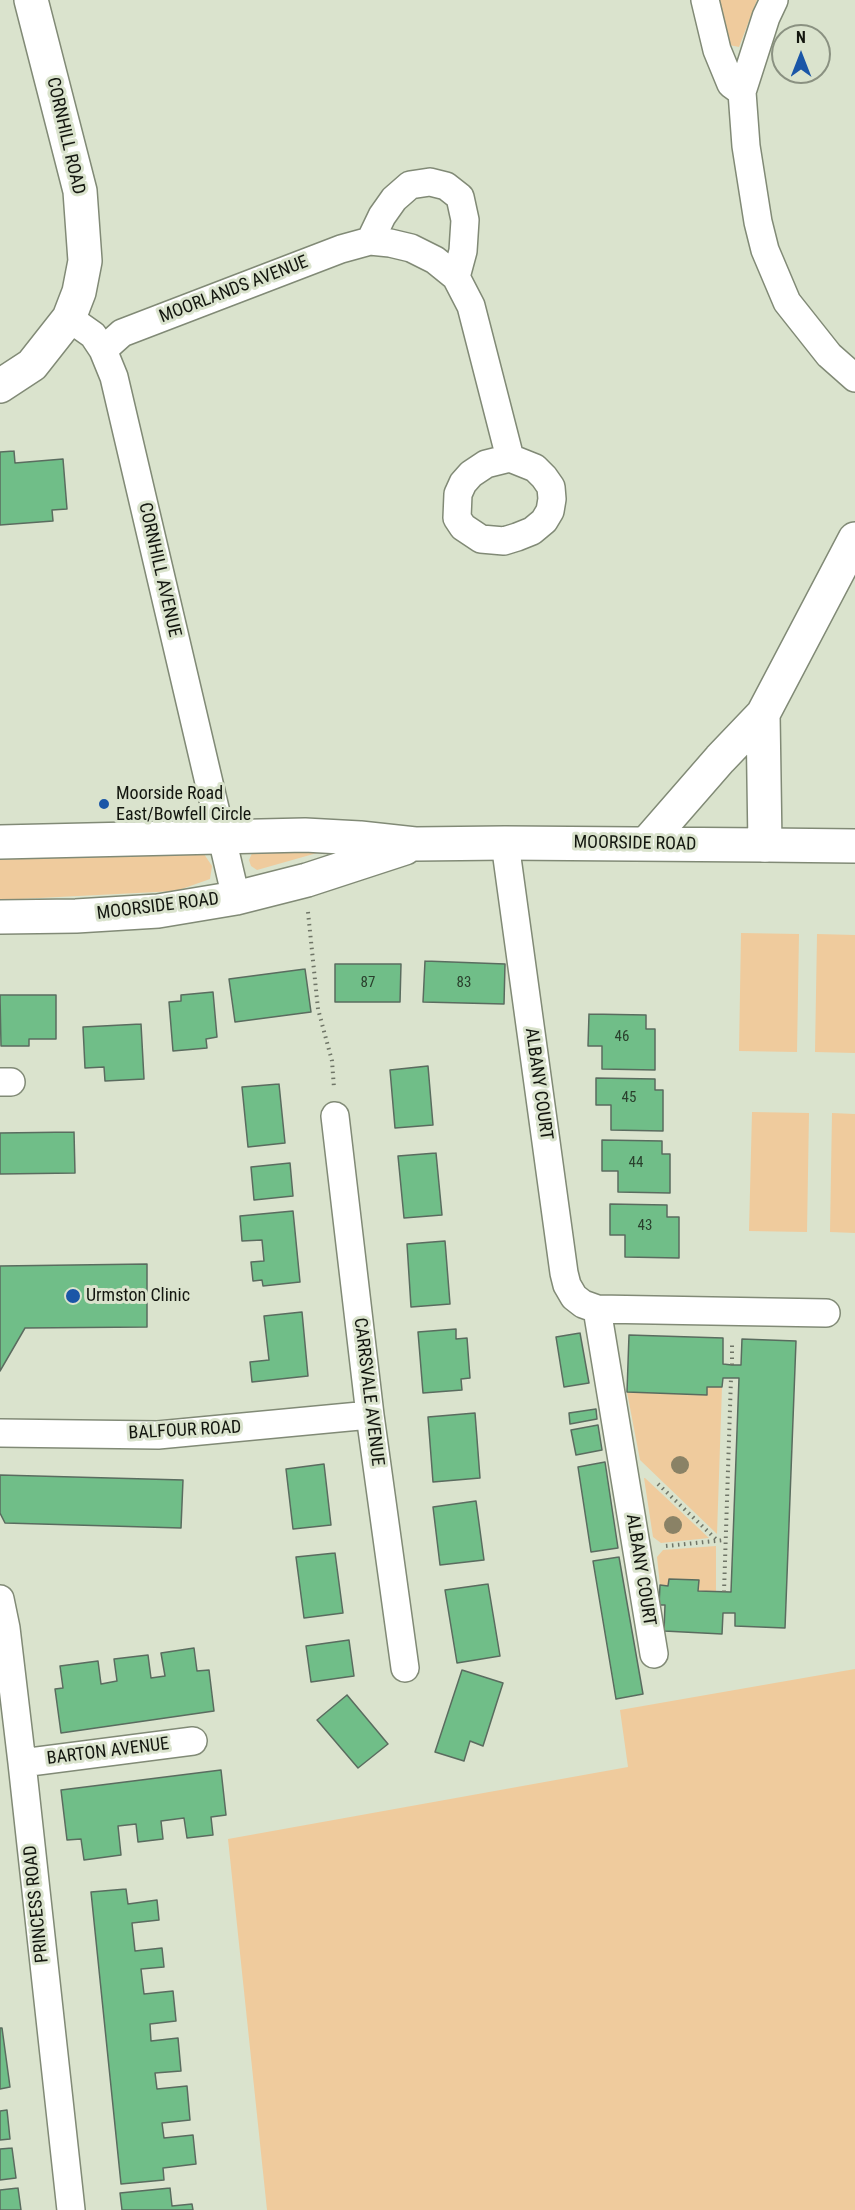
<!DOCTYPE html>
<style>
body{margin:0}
#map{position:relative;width:855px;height:2210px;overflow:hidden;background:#dae3cd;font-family:"Roboto Condensed",sans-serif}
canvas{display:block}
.north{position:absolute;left:771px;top:24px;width:60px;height:60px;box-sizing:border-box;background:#dae3cd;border:2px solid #8a9181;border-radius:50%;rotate:0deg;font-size:16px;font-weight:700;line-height:24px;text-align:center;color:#13160f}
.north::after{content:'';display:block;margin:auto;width:21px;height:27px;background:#1a56a7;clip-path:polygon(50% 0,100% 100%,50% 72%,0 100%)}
</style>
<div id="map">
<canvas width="855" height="2210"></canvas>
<div class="north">N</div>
</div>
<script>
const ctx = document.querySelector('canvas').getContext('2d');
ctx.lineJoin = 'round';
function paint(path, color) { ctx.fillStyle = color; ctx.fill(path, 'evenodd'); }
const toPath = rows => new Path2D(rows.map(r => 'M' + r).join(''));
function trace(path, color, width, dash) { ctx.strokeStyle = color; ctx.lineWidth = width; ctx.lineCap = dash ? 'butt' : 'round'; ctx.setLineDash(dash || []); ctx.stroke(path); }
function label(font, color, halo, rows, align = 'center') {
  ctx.font = font + ' "Roboto Condensed",sans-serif'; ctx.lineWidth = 6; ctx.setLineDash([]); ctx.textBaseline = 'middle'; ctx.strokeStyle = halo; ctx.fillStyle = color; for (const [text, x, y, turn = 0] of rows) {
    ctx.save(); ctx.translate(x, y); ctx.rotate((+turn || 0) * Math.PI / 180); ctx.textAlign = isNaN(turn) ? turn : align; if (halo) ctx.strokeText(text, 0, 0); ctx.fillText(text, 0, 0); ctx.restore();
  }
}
paint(toPath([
 [717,0,757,0,739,47,729,45],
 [316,846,317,853,257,870,251,866,249,860,254,849],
 [204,854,212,866,210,879,176,891,0,900,0,859],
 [741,933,799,934,797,1052,739,1051],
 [817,934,855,935,855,1053,815,1052],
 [752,1112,809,1113,807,1232,749,1231],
 [832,1113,855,1114,855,1233,830,1232],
 [707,1387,722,1387,717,1534,640,1460,627,1392,706,1395],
 [644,1478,645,1478,709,1538,661,1543,653,1537],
 [716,1546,716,1592,698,1591,699,1581,669,1579,668,1586,660,1585,657,1557,663,1550],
 [855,1669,855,2210,267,2210,228,1839,628,1767,620,1710]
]), '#efcb9d');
const building = toPath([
 [14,451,15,463,63,459,67,509,52,510,53,521,0,525,0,452,14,451],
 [425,961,505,964,504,1004,423,1002,425,961],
 [335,964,401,964,400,1002,335,1002,335,964],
 [305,969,311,1012,235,1022,229,979,305,969],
 [213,992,217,1037,206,1039,207,1048,173,1051,169,1002,181,1001,181,995,213,992],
 [0,995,56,995,56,1039,29,1039,29,1046,1,1046,0,995],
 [589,1014,646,1015,646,1029,655,1029,655,1070,602,1069,602,1046,588,1046,589,1014],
 [141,1024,144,1079,105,1081,104,1067,85,1068,83,1027,141,1024],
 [428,1066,433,1125,395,1128,390,1070,428,1066],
 [596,1078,655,1079,655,1090,663,1090,663,1131,611,1130,611,1105,596,1105,596,1078],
 [279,1084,285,1143,248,1147,242,1087,279,1084],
 [74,1132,75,1173,0,1174,0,1133,74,1132],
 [602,1140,662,1141,662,1154,670,1154,670,1193,618,1192,618,1171,602,1171,602,1140],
 [436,1153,442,1215,404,1218,398,1156,436,1153],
 [290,1163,293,1196,254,1200,251,1167,290,1163],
 [610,1204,667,1205,667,1217,679,1217,679,1258,625,1257,625,1235,610,1235,610,1204],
 [293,1211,300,1282,263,1286,262,1280,253,1281,251,1262,264,1261,262,1240,242,1241,240,1216,293,1211],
 [445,1241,450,1304,411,1307,407,1244,445,1241],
 [147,1264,147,1327,25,1328,0,1371,0,1266,147,1264],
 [302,1312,308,1376,252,1382,250,1362,269,1360,264,1316,302,1312],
 [456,1329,456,1339,467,1338,470,1378,461,1379,462,1390,423,1393,418,1332,456,1329],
 [580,1333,589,1383,564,1387,556,1337,580,1333],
 [629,1335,723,1338,723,1364,732,1365,741,1365,742,1339,796,1341,785,1628,735,1626,735,1613,723,1613,722,1634,664,1631,665,1605,659,1605,660,1585,668,1586,669,1579,699,1580,698,1591,731,1592,739,1378,723,1378,722,1387,707,1387,707,1395,627,1392,629,1335],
 [596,1409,597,1419,570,1424,569,1413,596,1409],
 [475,1413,480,1478,433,1482,428,1417,475,1413],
 [598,1425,602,1450,576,1455,571,1430,598,1425],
 [605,1462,618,1548,591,1552,578,1467,605,1462],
 [324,1464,331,1525,293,1529,286,1469,324,1464],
 [0,1475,183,1480,181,1528,5,1523,0,1513,0,1475],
 [476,1501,484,1560,440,1565,433,1507,476,1501],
 [335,1553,343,1613,304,1618,296,1557,335,1553],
 [619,1557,643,1694,616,1699,593,1561,619,1557],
 [488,1584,500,1656,457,1663,445,1590,488,1584],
 [349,1640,354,1676,311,1682,306,1646,349,1640],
 [194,1648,197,1671,209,1670,214,1711,61,1733,55,1689,63,1688,60,1666,98,1661,101,1684,117,1681,114,1659,148,1655,151,1678,165,1676,161,1653,194,1648],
 [462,1670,503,1683,483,1746,470,1741,464,1761,435,1752,462,1670],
 [347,1695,388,1744,358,1768,317,1720,347,1695],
 [221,1770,226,1815,211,1817,213,1835,187,1838,184,1818,161,1821,163,1839,138,1842,136,1824,118,1826,121,1855,84,1860,81,1839,67,1840,61,1790,221,1770],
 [126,1889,128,1904,157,1900,159,1920,132,1923,135,1951,162,1948,164,1967,141,1969,144,1994,173,1991,176,2021,150,2024,151,2041,178,2038,181,2071,155,2073,157,2089,187,2086,190,2120,162,2123,164,2138,193,2135,196,2164,163,2168,164,2180,121,2184,91,1892,126,1889],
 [0,2028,2,2028,10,2087,0,2089,0,2028],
 [7,2110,10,2139,0,2140,0,2111,7,2110],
 [12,2148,16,2178,0,2180,0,2149,12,2148],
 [18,2188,21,2210,0,2210,0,2190,18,2188],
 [170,2188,172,2206,192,2204,193,2210,122,2210,120,2193,170,2188]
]);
paint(building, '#70be88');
trace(building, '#5a6c5f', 1.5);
const minor = toPath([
 [705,0,717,50,731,84,742,92],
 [774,0,766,17,742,92,746,146,758,222,765,250,787,302,829,355,855,378],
 [370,241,382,216,394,199,410,185,430,182,446,186,460,197,465,220,463,251,456,277],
 [69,318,93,335,103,350,114,377,236,898],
 [103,350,122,333,341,249,370,241,390,243,411,248,435,260,456,277,471,306,510,458],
 [510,458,535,468,544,477,551,487,552,499,550,511,544,521,532,531,517,537,504,541,481,539,463,527,457,518,458,494,463,483,471,474,486,464,510,458],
 [505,843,564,1273,567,1285,574,1297,583,1304,597,1309,826,1313],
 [0,1082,11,1082],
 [335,1116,370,1415,405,1668],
 [597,1309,654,1654],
 [0,1433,158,1435,370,1415],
 [0,1599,6,1628,22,1763,71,2210],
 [22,1763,193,1741]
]);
const tertiary = toPath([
 [0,386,32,365,69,318,79,292,85,261,80,191,31,0],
 [765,845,855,846]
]);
const secondary = toPath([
 [0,842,305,835,360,838,415,844,505,843,765,845,763,714],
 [646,844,720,759,763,714,855,539],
 [0,917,76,916,158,911,236,898,307,880,405,848]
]);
trace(minor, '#818a76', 30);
trace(tertiary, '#818a76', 36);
trace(secondary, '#818a76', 36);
trace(toPath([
 [308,912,318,1009,332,1061,334,1088],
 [732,1365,732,1342],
 [658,1484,718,1541],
 [666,1546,725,1540],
 [724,1592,731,1378]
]), '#6f7567', 4, [1.5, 4.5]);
trace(minor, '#fff', 27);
trace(tertiary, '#fff', 33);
trace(secondary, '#fff', 33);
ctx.fillStyle = '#8a8266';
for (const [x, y] of [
 [680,1465],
 [673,1525]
]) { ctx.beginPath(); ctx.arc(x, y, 9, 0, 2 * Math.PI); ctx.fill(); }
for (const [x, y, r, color] of [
 [104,804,6,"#1a56a7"],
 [73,1296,8,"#1a56a7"]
]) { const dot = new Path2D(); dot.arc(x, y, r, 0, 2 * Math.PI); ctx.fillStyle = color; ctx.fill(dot); trace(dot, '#dae3cd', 2); }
label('15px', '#2a402d', null, [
 ["87",368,983],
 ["83",464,983],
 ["46",622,1037],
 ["45",629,1098],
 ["44",636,1163],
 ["43",645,1226]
]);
label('18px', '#13160f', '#dae3cd', [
 ["CORNHILL ROAD",65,136,77],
 ["MOORLANDS AVENUE",234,290,-21],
 ["CORNHILL AVENUE",159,570,77],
 ["MOORSIDE ROAD",635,844,1],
 ["MOORSIDE ROAD",158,907,-7],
 ["ALBANY COURT",538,1084,82],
 ["CARRSVALE AVENUE",368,1392,83],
 ["BALFOUR ROAD",185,1431,-3],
 ["ALBANY COURT",640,1570,81],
 ["BARTON AVENUE",108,1752,-7],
 ["PRINCESS ROAD",37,1904,-96]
]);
label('18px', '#13160f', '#dae3cd', [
 ["Moorside Road",116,794],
 ["East/Bowfell Circle",116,815],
 ["Urmston Clinic",86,1296]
], 'left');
</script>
